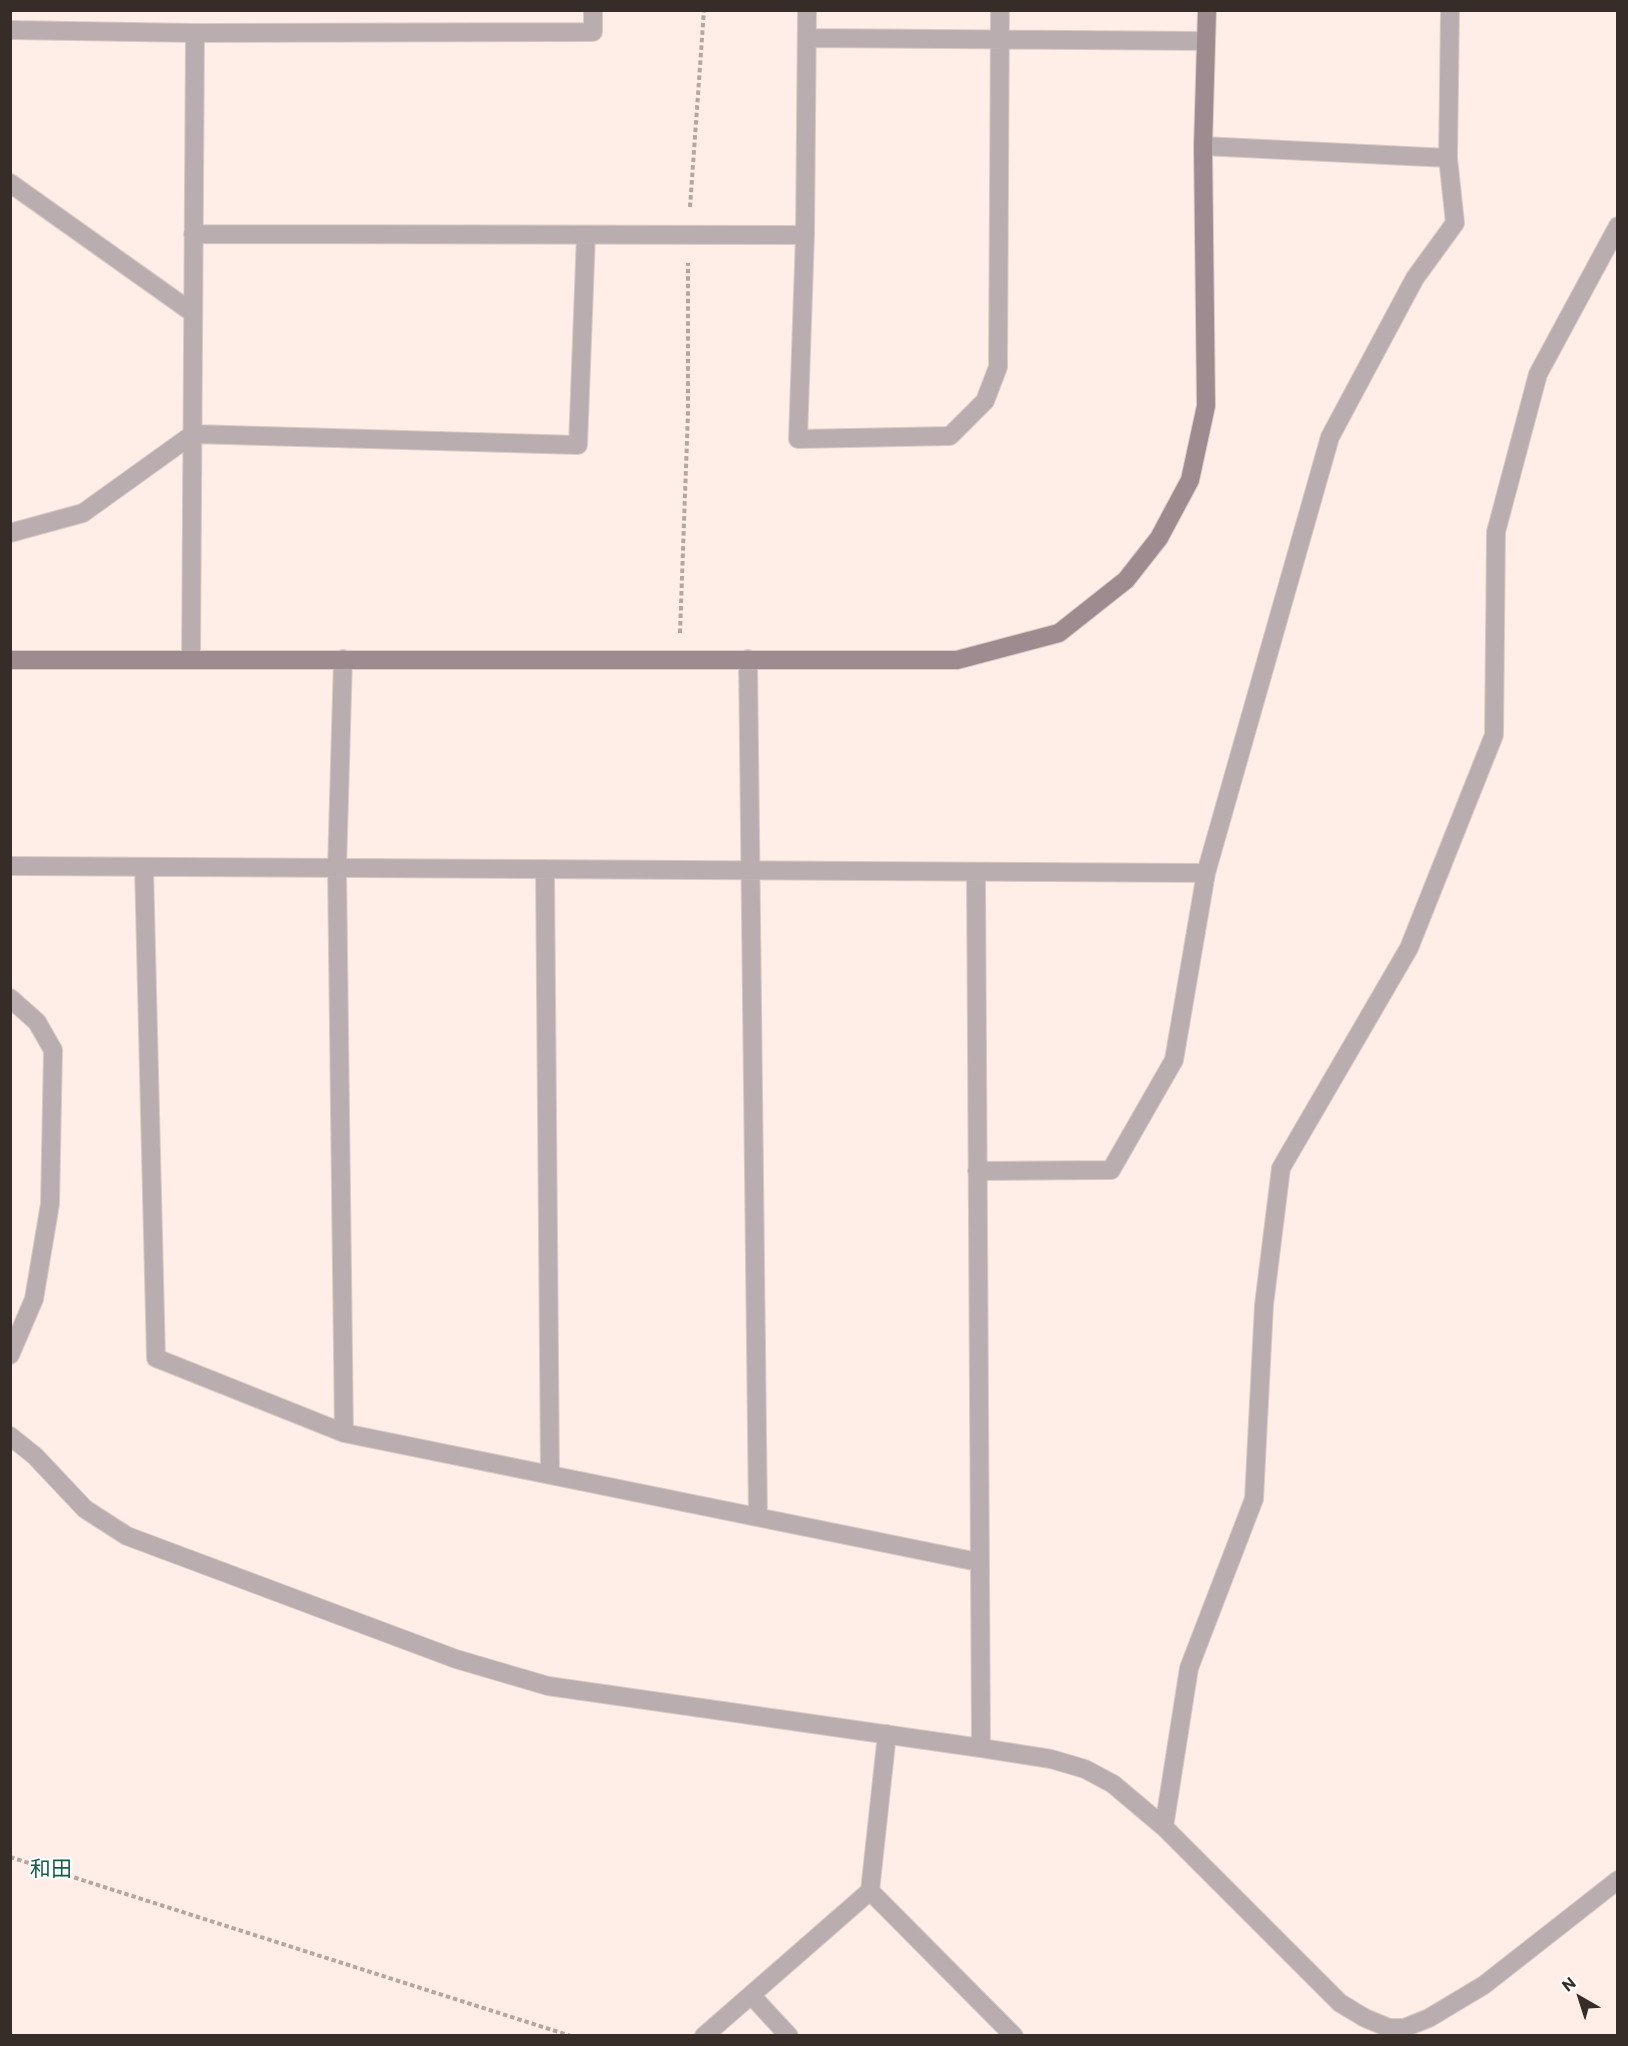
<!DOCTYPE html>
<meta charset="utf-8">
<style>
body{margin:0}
#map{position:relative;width:1628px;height:2046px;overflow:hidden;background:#ffeee8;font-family:Commissioner,sans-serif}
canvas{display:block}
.frame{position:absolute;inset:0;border:12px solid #362c28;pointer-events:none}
.north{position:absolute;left:1550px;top:1968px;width:60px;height:60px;-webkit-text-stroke:4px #fff;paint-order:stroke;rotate:321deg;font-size:16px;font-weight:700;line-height:24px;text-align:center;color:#362c28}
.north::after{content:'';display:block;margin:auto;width:21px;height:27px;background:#362c28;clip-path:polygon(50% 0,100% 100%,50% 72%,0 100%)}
</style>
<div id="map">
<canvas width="1628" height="2046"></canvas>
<div class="frame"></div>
<div class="north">N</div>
</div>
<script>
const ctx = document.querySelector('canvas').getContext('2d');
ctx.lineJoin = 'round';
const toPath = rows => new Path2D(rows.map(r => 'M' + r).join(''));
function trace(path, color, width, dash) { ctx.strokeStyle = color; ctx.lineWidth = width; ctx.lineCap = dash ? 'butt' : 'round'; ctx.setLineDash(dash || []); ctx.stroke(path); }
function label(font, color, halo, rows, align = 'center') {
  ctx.font = font + ' Commissioner,"Noto Sans JP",sans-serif'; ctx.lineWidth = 4.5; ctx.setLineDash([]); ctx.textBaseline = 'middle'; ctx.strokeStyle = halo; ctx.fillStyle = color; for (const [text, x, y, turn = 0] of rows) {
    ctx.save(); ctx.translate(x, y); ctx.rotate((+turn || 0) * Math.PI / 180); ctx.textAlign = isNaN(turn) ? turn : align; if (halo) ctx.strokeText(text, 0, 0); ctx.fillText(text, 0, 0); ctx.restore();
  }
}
const street = toPath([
 [807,10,805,235,798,439,950,436,985,401,998,367,1000,10],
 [10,30,195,33,593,32,593,10],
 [807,38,1206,41],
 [1203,146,1448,158],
 [10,183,193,313],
 [193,234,805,235],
 [10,533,83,513,193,434,578,445,586,235],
 [191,659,195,33],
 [343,659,337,868,344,1433],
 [748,659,758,1517],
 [10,866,1206,873],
 [144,867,156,1358,344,1433,978,1562],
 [545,869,550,1475],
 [976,873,981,1748],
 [10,998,37,1022,53,1050,50,1204,34,1299,10,1355],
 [977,1171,1111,1170,1174,1060,1206,873,1330,437,1415,278,1455,223,1448,158,1450,10],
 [10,1436,35,1456,85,1509,127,1536,456,1659,548,1686,981,1748,1051,1759,1085,1769,1113,1784,1164,1827,1340,2003,1365,2018,1389,2028,1404,2028,1429,2018,1484,1985,1618,1880],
 [1164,1827,1189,1668,1254,1499,1264,1305,1281,1168,1409,948,1494,735,1496,532,1538,374,1618,226],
 [870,1891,1014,2036],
 [751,1995,789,2036],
 [704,2036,870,1891,887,1734]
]);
const secondary = toPath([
 [10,660,957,660,1059,633,1126,580,1159,538,1190,480,1206,406,1203,146,1207,10]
]);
trace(street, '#dbcbc5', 20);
trace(secondary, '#dbcbc5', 20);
trace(toPath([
 [690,207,704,10],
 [680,633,688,412,688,263],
 [10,1857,571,2036]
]), '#b4a6a0', 4, [4.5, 3]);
trace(street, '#b9adb0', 18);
trace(secondary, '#9d8b90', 18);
label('21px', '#145c43', '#fff', [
 ["和田",51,1869]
]);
</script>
